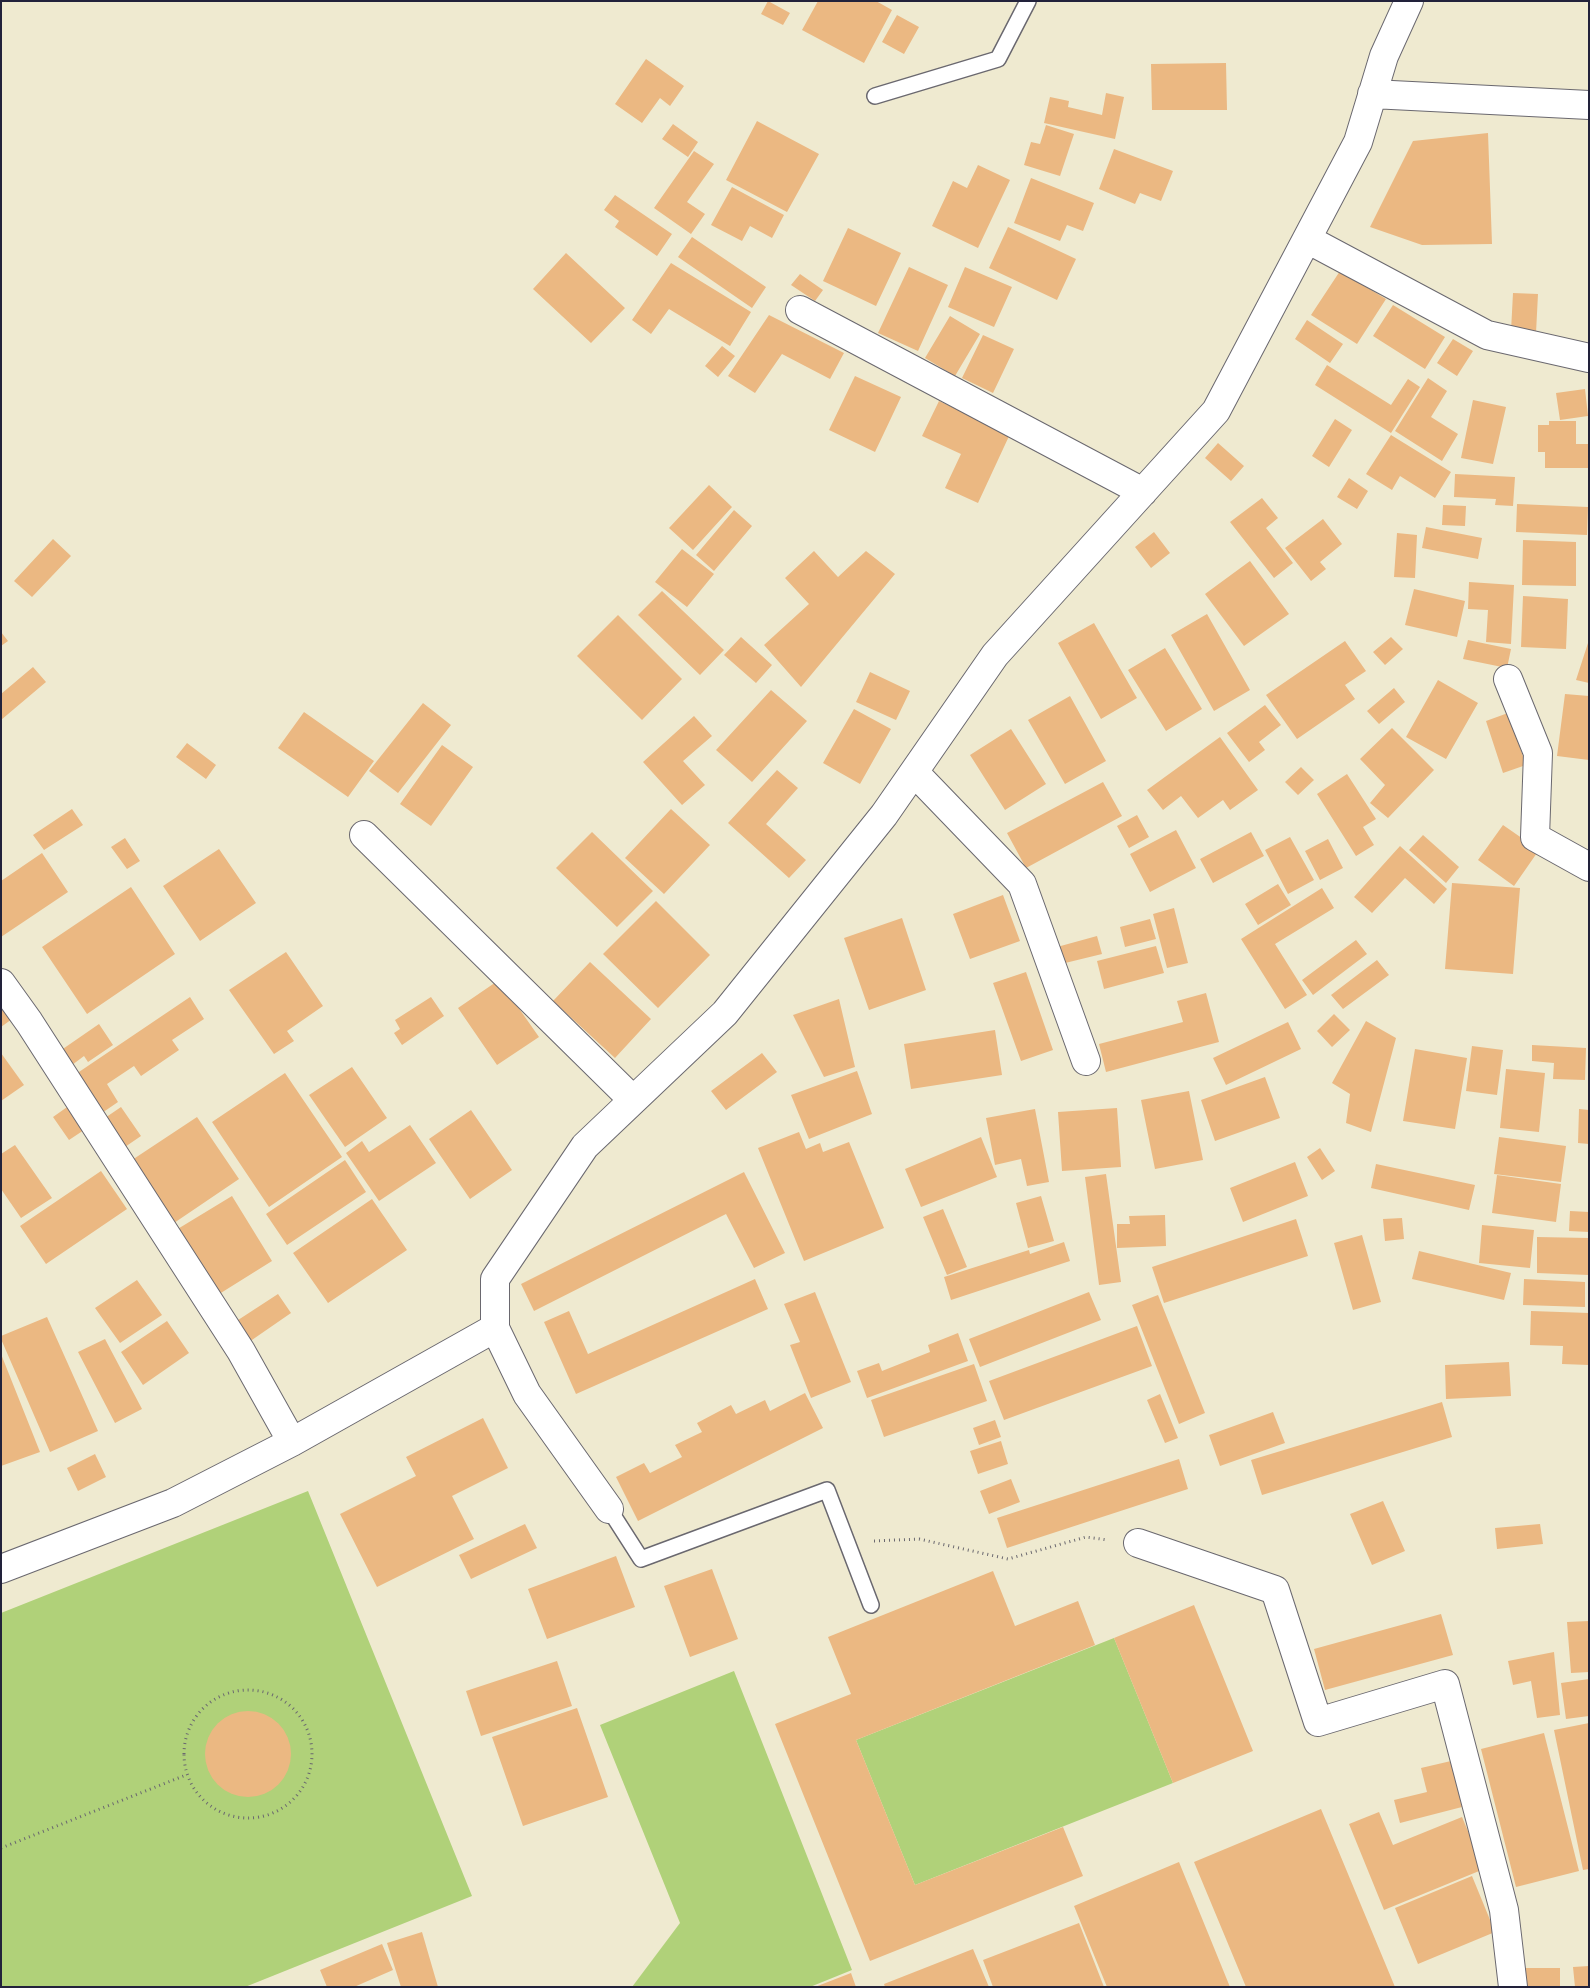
<!DOCTYPE html>
<style>
body{margin:0}
#map{position:relative;width:1590px;height:1988px;overflow:hidden;background:#efead0;font-family:Kalam,sans-serif}
canvas{display:block}
.frame{position:absolute;inset:0;border:2px solid #22223b;pointer-events:none}
</style>
<div id="map">
<canvas width="1590" height="1988"></canvas>
<div class="frame"></div>
</div>
<script>
const ctx = document.querySelector('canvas').getContext('2d');
ctx.lineJoin = 'round';
function paint(path, color) { ctx.fillStyle = color; ctx.fill(path, 'evenodd'); }
const toPath = rows => new Path2D(rows.map(r => 'M' + r).join(''));
function trace(path, color, width, dash) { ctx.strokeStyle = color; ctx.lineWidth = width; ctx.lineCap = dash ? 'butt' : 'round'; ctx.setLineDash(dash || []); ctx.stroke(path); }
paint(toPath([
 [308,1491,472,1896,245,1987,1,1987,1,1613],
 [1114,1638,1173,1783,915,1885,856,1740],
 [734,1671,852,1970,810,1987,632,1987,680,1923,600,1725]
]), '#b0d179');
paint(toPath([
 [768,1,790,13,783,25,761,14],
 [818,1,876,1,892,10,864,63,802,30],
 [897,15,919,27,904,54,882,42],
 [646,59,684,86,670,106,660,98,642,123,615,104],
 [1226,63,1227,110,1152,110,1151,64],
 [1106,93,1124,97,1115,139,1044,123,1050,97,1069,101,1068,107,1102,115],
 [757,121,819,154,787,212,726,180],
 [673,124,698,142,688,157,662,139],
 [1046,125,1074,134,1060,176,1024,165,1031,142,1040,144],
 [1488,133,1492,244,1422,245,1370,227,1413,141],
 [1114,149,1173,171,1161,201,1140,193,1135,204,1099,189],
 [694,151,714,164,687,202,705,214,691,234,654,208],
 [978,165,1010,180,978,248,932,226,953,181,967,188],
 [1031,178,1094,203,1083,231,1067,225,1060,241,1014,223],
 [732,187,784,215,772,238,750,226,742,241,711,225],
 [615,195,672,234,657,256,615,227,619,221,604,210],
 [1008,227,1076,259,1057,300,989,268],
 [848,228,901,253,876,306,823,281],
 [692,237,766,287,752,308,678,257],
 [566,253,625,308,591,343,533,289],
 [671,263,751,312,730,346,669,309,651,334,632,320],
 [909,267,948,285,918,351,878,333],
 [965,267,1012,287,994,327,948,307],
 [1340,271,1386,299,1357,344,1311,315],
 [800,274,823,290,815,301,791,285],
 [1513,293,1538,294,1536,333,1511,331],
 [1393,305,1445,337,1425,369,1373,336],
 [769,315,844,353,830,379,782,354,755,393,728,376],
 [950,316,980,334,955,376,925,358],
 [1307,320,1343,344,1330,363,1295,339],
 [983,335,1014,349,993,393,962,378],
 [1453,339,1473,351,1457,376,1437,363],
 [722,346,735,356,718,377,705,366],
 [1327,365,1391,405,1408,379,1420,387,1391,433,1315,385],
 [855,376,901,397,875,452,829,430],
 [1428,378,1447,391,1431,417,1458,434,1442,461,1395,431],
 [1585,389,1588,416,1560,420,1556,393],
 [1473,400,1506,407,1493,464,1461,458],
 [939,401,1010,434,978,503,945,488,961,454,922,436],
 [1335,419,1352,430,1329,467,1312,456],
 [1549,421,1576,421,1576,444,1589,444,1589,468,1545,468,1545,452,1538,452,1538,425,1549,425],
 [1391,435,1451,472,1435,498,1400,476,1392,490,1366,474],
 [1218,443,1244,466,1231,481,1205,458],
 [1455,474,1515,477,1513,506,1495,505,1496,499,1454,497],
 [1349,478,1368,491,1357,509,1337,497],
 [709,485,732,507,693,550,669,528],
 [1262,498,1278,518,1266,528,1293,563,1274,578,1230,522],
 [1517,504,1588,507,1587,535,1516,532],
 [1443,505,1466,506,1465,526,1442,525],
 [734,510,752,526,714,571,696,555],
 [1323,519,1342,544,1320,562,1326,569,1311,581,1285,548],
 [1426,527,1482,538,1478,559,1422,548],
 [1154,532,1170,553,1151,568,1135,547],
 [1397,533,1417,535,1415,578,1394,577],
 [53,539,71,556,32,597,14,581],
 [1523,540,1576,542,1576,586,1522,585],
 [682,549,714,574,687,607,655,582],
 [814,551,838,577,866,551,895,574,801,687,764,645,809,604,785,578],
 [1250,561,1289,614,1244,646,1205,594],
 [1469,582,1514,585,1511,644,1486,642,1488,610,1468,609],
 [1414,589,1465,601,1457,637,1405,625],
 [662,591,724,650,700,675,638,615],
 [1523,596,1568,599,1566,649,1521,647],
 [1207,614,1250,690,1214,711,1171,635],
 [618,615,682,679,642,720,577,656],
 [1094,623,1137,698,1101,719,1058,643],
 [1,632,8,641,1,646],
 [741,637,772,665,756,683,724,655],
 [1391,637,1403,649,1385,665,1373,652],
 [1468,640,1511,649,1507,668,1463,659],
 [1345,641,1366,671,1345,685,1355,699,1297,739,1266,695],
 [1588,643,1589,643,1589,683,1576,680],
 [1165,648,1202,709,1166,731,1128,670],
 [33,667,46,682,1,720,1,694],
 [870,672,910,691,896,720,856,702],
 [1438,680,1478,703,1446,759,1406,737],
 [1394,688,1405,702,1379,724,1367,711],
 [771,690,807,721,752,782,716,750],
 [1565,694,1589,696,1589,760,1557,756],
 [1070,696,1106,761,1065,784,1028,720],
 [423,703,451,725,398,793,369,771],
 [1265,705,1281,725,1259,742,1265,750,1249,762,1227,733],
 [854,709,891,729,860,784,823,763],
 [304,712,374,761,348,797,278,748],
 [1508,713,1526,765,1503,773,1486,721],
 [694,716,712,736,683,761,705,785,682,805,643,762],
 [1392,728,1434,770,1388,818,1370,803,1385,785,1360,759],
 [1011,729,1046,784,1005,810,970,755],
 [1220,737,1258,790,1230,810,1223,800,1198,818,1181,796,1163,810,1147,790],
 [187,743,216,765,206,779,176,757],
 [442,745,473,767,431,826,400,804],
 [1301,767,1314,780,1298,795,1285,782],
 [777,770,798,788,766,824,806,860,789,878,728,823],
 [1347,774,1376,819,1363,827,1374,845,1356,856,1317,794],
 [1103,782,1122,816,1026,868,1007,833],
 [72,809,83,825,44,850,33,835],
 [671,809,710,845,664,894,625,858],
 [1137,815,1149,837,1129,848,1117,826],
 [1503,825,1539,850,1514,886,1478,860],
 [1176,830,1196,868,1150,892,1130,854],
 [592,832,653,891,617,927,556,868],
 [1251,832,1264,856,1213,883,1200,859],
 [1423,835,1459,867,1446,883,1409,850],
 [1290,837,1314,880,1288,894,1265,850],
 [125,838,140,861,127,869,111,847],
 [1328,839,1343,868,1320,880,1305,851],
 [1400,846,1447,889,1434,904,1405,878,1372,913,1354,897],
 [219,849,256,903,200,941,163,886],
 [42,853,68,892,1,937,1,881],
 [1452,883,1520,888,1513,974,1445,969],
 [1278,884,1291,905,1258,925,1245,904],
 [131,887,175,954,87,1014,42,947],
 [1322,888,1334,908,1275,944,1307,995,1285,1009,1241,939],
 [1003,895,1020,941,970,959,953,914],
 [656,901,710,955,658,1008,603,954],
 [1174,908,1188,963,1167,968,1153,914],
 [902,918,926,990,869,1010,844,938],
 [1150,919,1156,939,1125,947,1120,927],
 [1097,936,1102,954,1061,964,1057,947],
 [1356,940,1367,954,1313,995,1302,980],
 [1156,946,1164,973,1104,989,1097,961],
 [286,952,323,1006,287,1031,294,1041,274,1054,229,990],
 [1377,960,1389,975,1343,1009,1331,995],
 [590,962,651,1019,615,1058,553,1001],
 [1026,972,1053,1050,1021,1061,993,983],
 [499,980,539,1037,497,1065,458,1008],
 [1,990,19,1014,1,1027],
 [1206,993,1219,1042,1106,1072,1099,1044,1183,1022,1177,1001],
 [190,997,204,1019,172,1040,179,1050,141,1076,134,1066,107,1084,118,1102,99,1115,73,1076],
 [431,997,444,1016,402,1045,394,1033,400,1029,395,1020],
 [839,999,855,1067,824,1077,793,1015],
 [1334,1014,1350,1030,1332,1047,1317,1031],
 [1366,1021,1396,1038,1371,1132,1346,1123,1350,1094,1332,1083],
 [1288,1022,1301,1049,1226,1085,1213,1058],
 [99,1024,113,1045,88,1062,84,1056,68,1068,57,1053],
 [995,1030,1002,1075,911,1089,904,1044],
 [1532,1045,1586,1048,1585,1080,1553,1079,1554,1063,1532,1061],
 [1472,1046,1503,1050,1497,1095,1466,1091],
 [1415,1049,1467,1058,1455,1129,1403,1121],
 [1,1053,24,1085,1,1101],
 [762,1053,777,1072,726,1110,711,1091],
 [352,1067,387,1118,345,1147,309,1095],
 [1506,1069,1545,1073,1539,1132,1500,1128],
 [857,1071,872,1114,809,1139,791,1095],
 [285,1073,342,1157,269,1207,212,1122],
 [1265,1077,1280,1118,1215,1141,1201,1100],
 [1189,1091,1203,1160,1155,1169,1141,1100],
 [70,1105,87,1128,69,1140,53,1117],
 [121,1107,141,1136,122,1149,102,1120],
 [1117,1108,1121,1167,1062,1171,1058,1112],
 [1035,1109,1049,1182,1027,1186,1021,1159,995,1165,986,1118],
 [1579,1109,1589,1110,1589,1144,1578,1143],
 [471,1110,512,1170,470,1199,429,1139],
 [197,1117,239,1179,174,1223,132,1160],
 [410,1125,436,1163,379,1201,346,1153,362,1141,369,1152],
 [799,1132,806,1149,820,1143,823,1152,849,1142,884,1228,804,1261,758,1148],
 [981,1137,997,1177,921,1207,905,1169],
 [1499,1137,1566,1146,1561,1182,1494,1174],
 [15,1145,52,1198,21,1218,1,1189,1,1154],
 [1320,1148,1335,1171,1322,1180,1307,1157],
 [345,1160,366,1192,287,1245,266,1214],
 [1295,1162,1308,1196,1243,1222,1230,1188],
 [1376,1164,1475,1185,1469,1210,1371,1188],
 [101,1171,127,1209,46,1264,20,1226],
 [744,1172,785,1253,754,1268,726,1214,534,1311,521,1284],
 [1106,1174,1121,1282,1099,1285,1085,1177],
 [1497,1175,1561,1184,1556,1222,1492,1213],
 [232,1196,272,1261,216,1296,176,1230],
 [1041,1196,1054,1241,1028,1248,1016,1203],
 [372,1199,407,1250,328,1303,293,1253],
 [943,1209,967,1267,947,1275,923,1217],
 [1570,1211,1589,1212,1589,1232,1569,1231],
 [1165,1215,1166,1246,1117,1248,1117,1224,1130,1224,1129,1216],
 [1402,1218,1404,1239,1385,1241,1383,1219],
 [1296,1219,1308,1256,1164,1303,1152,1267],
 [1482,1225,1534,1230,1530,1268,1479,1263],
 [1362,1235,1381,1302,1353,1310,1334,1243],
 [1537,1237,1589,1238,1589,1275,1537,1273],
 [1064,1242,1070,1261,951,1300,944,1277,1029,1250,1030,1254],
 [1419,1251,1511,1273,1504,1300,1412,1279],
 [755,1279,768,1309,576,1394,544,1322,569,1311,588,1354],
 [1524,1279,1585,1282,1585,1307,1523,1305],
 [137,1280,162,1315,120,1343,95,1308],
 [815,1292,851,1382,811,1398,790,1345,800,1342,784,1304],
 [1089,1292,1101,1320,980,1367,969,1339],
 [278,1294,291,1313,249,1342,235,1322],
 [1158,1295,1205,1413,1179,1424,1132,1305],
 [1531,1311,1589,1313,1589,1365,1562,1364,1563,1346,1530,1345],
 [47,1317,98,1431,50,1452,1,1339,1,1336],
 [167,1321,189,1353,143,1385,121,1352],
 [1137,1326,1152,1366,1004,1420,989,1381],
 [958,1333,968,1361,867,1398,857,1371,879,1363,882,1371,930,1352,928,1345],
 [105,1339,142,1409,115,1423,78,1352],
 [1,1354,40,1452,1,1466],
 [1509,1362,1511,1396,1446,1399,1445,1365],
 [974,1364,987,1401,884,1437,871,1400],
 [805,1393,823,1428,638,1521,616,1477,644,1463,650,1473,682,1457,675,1445,702,1432,697,1423,731,1405,736,1414,765,1400,770,1411],
 [1160,1394,1178,1438,1165,1443,1147,1400],
 [1442,1402,1452,1437,1262,1495,1251,1460],
 [1273,1412,1285,1443,1220,1466,1209,1435],
 [483,1418,508,1468,452,1496,474,1539,377,1587,340,1514,416,1476,406,1457],
 [995,1420,1001,1437,979,1445,973,1428],
 [1001,1441,1008,1464,978,1474,970,1451],
 [95,1454,106,1477,78,1491,67,1468],
 [1179,1459,1188,1489,1007,1548,997,1518],
 [1011,1479,1020,1502,989,1514,980,1491],
 [1383,1501,1405,1551,1372,1565,1350,1514],
 [525,1524,537,1548,471,1579,459,1555],
 [1540,1524,1543,1544,1497,1549,1495,1528],
 [616,1556,635,1607,547,1639,528,1589],
 [712,1569,738,1639,690,1657,664,1586],
 [993,1571,1015,1626,1078,1601,1095,1645,856,1740,915,1885,1063,1827,1083,1876,870,1961,775,1724,851,1694,828,1637],
 [1194,1605,1253,1751,1173,1783,1114,1638],
 [1441,1614,1453,1655,1325,1690,1314,1649],
 [1589,1621,1589,1672,1571,1673,1567,1622],
 [1554,1652,1560,1715,1537,1718,1531,1681,1513,1685,1508,1661],
 [557,1661,572,1706,481,1736,466,1691],
 [1589,1679,1589,1716,1566,1719,1561,1683],
 [577,1708,608,1797,523,1826,492,1737],
 '205 1754a43 43 0 1 1 86 0a43 43 0 1 1-86 0Z',
 [1589,1723,1589,1869,1583,1870,1554,1730],
 [1544,1733,1579,1871,1516,1887,1481,1749],
 [1451,1761,1462,1807,1400,1823,1394,1800,1427,1792,1421,1768],
 [1321,1809,1395,1987,1246,1987,1194,1862],
 [1379,1812,1393,1845,1462,1817,1484,1869,1384,1910,1349,1824],
 [1179,1862,1230,1987,1107,1987,1074,1906],
 [1472,1876,1495,1932,1418,1964,1395,1908],
 [1079,1923,1104,1987,993,1987,983,1960],
 [422,1932,438,1987,401,1987,387,1943],
 [382,1944,393,1970,354,1987,327,1987,320,1970],
 [973,1949,989,1987,885,1987,884,1984],
 [1589,1966,1589,1987,1575,1987,1573,1967],
 [1525,1968,1560,1968,1560,1987,1525,1987],
 [851,1973,856,1987,815,1987]
]), '#ebb882');
const service = toPath([
 [875,96,998,59,1028,1],
 [609,1509,641,1559,827,1490,871,1605]
]);
const minor = toPath([
 [1372,94,1589,105],
 [1307,239,1487,335,1589,358],
 [800,310,1143,492],
 [1508,679,1538,753,1535,837,1589,867],
 [914,772,1022,884,1086,1061],
 [364,835,633,1100],
 [1,983,29,1022,241,1351,292,1442],
 [495,1328,527,1394,609,1509],
 [1138,1543,1275,1590,1318,1722,1445,1684,1504,1910,1513,1987],
 [1,1569,173,1503,292,1442,495,1328,495,1279,585,1146,725,1013,884,815,995,655,1216,411,1358,142,1384,56,1409,1]
]);
trace(service, '#6a686f', 18);
trace(minor, '#6a686f', 30);
trace(toPath([
 [874,1541,919,1539,1008,1559,1086,1537,1108,1540],
 '184 1754a64 64 0 1 1 128 0a64 64 0 1 1-128 0Z',
 [1,1848,186,1775]
]), '#6a686f', 3, [1, 4]);
trace(service, '#fff', 15);
trace(minor, '#fff', 28);
</script>
